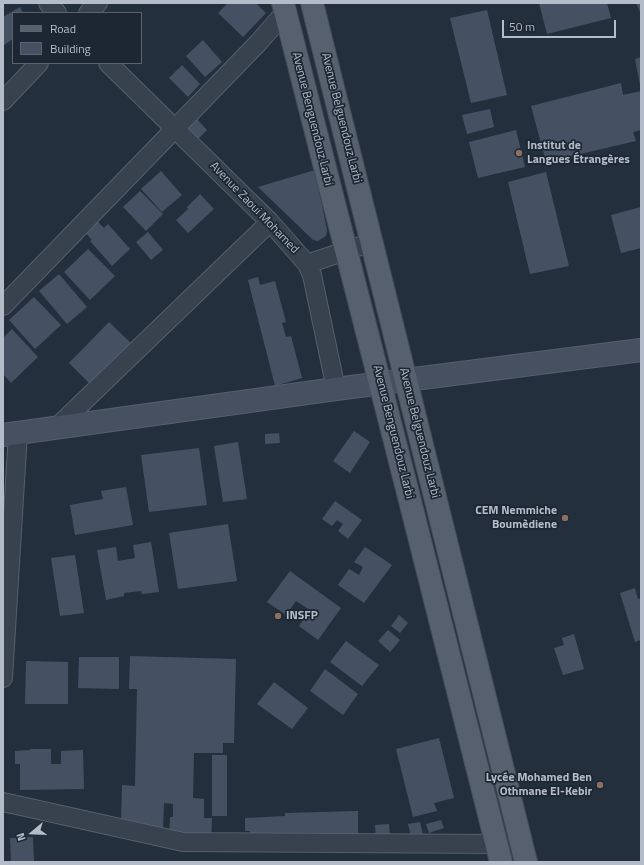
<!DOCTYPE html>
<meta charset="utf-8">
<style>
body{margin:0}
#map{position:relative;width:644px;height:865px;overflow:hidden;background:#242f3e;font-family:"Titillium Web",sans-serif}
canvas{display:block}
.frame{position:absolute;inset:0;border:4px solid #b4bcc9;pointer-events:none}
.legend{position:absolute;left:12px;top:12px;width:130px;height:52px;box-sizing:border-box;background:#1d2633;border:1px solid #59626f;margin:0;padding:5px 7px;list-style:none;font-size:12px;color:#b4bcc9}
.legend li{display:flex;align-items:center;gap:8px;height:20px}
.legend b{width:20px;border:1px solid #59626f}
.north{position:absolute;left:12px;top:813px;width:40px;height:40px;-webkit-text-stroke:3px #1d2633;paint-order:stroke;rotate:251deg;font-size:11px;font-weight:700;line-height:16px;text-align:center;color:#b4bcc9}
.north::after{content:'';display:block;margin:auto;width:14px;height:18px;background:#b4bcc9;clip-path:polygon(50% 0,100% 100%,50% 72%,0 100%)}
.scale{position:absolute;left:502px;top:20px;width:114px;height:18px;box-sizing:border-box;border:2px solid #b4bcc9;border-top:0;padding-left:5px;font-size:12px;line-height:14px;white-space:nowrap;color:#b4bcc9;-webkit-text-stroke:3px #1d2633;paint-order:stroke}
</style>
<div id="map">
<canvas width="644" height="865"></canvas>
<div class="frame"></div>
<ul class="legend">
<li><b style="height:5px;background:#56606e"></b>Road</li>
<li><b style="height:11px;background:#455162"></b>Building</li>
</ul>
<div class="north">N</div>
<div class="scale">50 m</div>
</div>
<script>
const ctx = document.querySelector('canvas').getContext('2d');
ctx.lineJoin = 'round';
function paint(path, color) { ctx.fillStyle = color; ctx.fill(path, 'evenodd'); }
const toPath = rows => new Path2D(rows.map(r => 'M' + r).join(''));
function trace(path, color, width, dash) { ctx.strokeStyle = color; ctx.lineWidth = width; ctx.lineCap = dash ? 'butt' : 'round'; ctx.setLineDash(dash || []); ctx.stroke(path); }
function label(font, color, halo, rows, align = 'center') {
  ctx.font = font + ' "Titillium Web",sans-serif'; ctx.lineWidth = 3.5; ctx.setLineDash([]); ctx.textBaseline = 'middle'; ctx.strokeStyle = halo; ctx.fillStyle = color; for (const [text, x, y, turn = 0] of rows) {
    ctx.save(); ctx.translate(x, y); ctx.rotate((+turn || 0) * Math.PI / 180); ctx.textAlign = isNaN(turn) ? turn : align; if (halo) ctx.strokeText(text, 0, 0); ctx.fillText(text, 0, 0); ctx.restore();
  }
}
paint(toPath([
 [228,3,256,3,266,13,243,37,218,13],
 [539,3,607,3,611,18,547,34],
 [636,3,641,3,641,14],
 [20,7,23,13,13,13,13,39,4,45,3,17],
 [487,10,507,95,471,103,450,18],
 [203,40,222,62,205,77,186,56],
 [641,57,641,85,640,85,635,59],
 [182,65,200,84,188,97,169,78],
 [621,83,623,95,641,91,641,130,633,132,636,141,546,162,531,106],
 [490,109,494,127,467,134,462,115],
 [195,117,207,130,196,141,184,128],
 [516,130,525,167,478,178,469,142],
 [315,170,327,230,326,236,318,241,313,240,258,187],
 [161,171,182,195,162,212,141,189],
 [546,172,569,266,530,274,508,182],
 [140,191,163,214,146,231,123,207],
 [200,194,214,209,188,233,176,220,188,209,187,207],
 [641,207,641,248,621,253,611,215],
 [96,220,104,228,108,224,130,249,112,266,90,241,92,240,84,231],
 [148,232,163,250,151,260,136,242],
 [88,249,115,276,90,300,64,272],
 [59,274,87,307,67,324,39,291],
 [258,277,260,285,275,281,286,322,282,323,286,337,291,336,302,378,275,386,248,280],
 [34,297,61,325,35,349,9,320],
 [109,322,135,347,93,387,69,363],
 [12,329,38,357,11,383,3,374,3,338],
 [354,431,370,442,350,473,333,461],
 [279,433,280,443,265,444,265,434],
 [238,442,247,499,223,502,214,446],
 [199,448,207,505,149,512,141,455],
 [126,487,133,525,75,535,70,505,103,499,101,491],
 [335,501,362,520,348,539,338,531,343,524,337,520,332,526,322,519],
 [228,524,237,581,178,589,169,533],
 [151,542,159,592,142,594,141,591,124,593,124,596,106,600,97,550,116,547,118,561,135,558,133,545],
 [365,547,392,565,364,603,338,585,349,569,359,575,363,567,354,562],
 [75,555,84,613,60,616,51,558],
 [290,571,341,608,318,640,299,626,310,610,296,601,286,615,267,602],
 [635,588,638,599,641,598,641,640,635,642,620,593],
 [399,615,408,623,400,633,391,626],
 [388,630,400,640,390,652,378,641],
 [574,634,584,669,563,675,554,648,564,645,562,638],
 [346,641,379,665,362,686,330,662],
 [130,656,236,659,234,743,223,743,223,753,194,753,193,798,204,799,204,818,212,818,211,845,169,843,170,817,173,817,173,804,164,803,163,831,121,821,122,785,135,786,137,689,129,689],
 [79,657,119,657,119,689,78,688],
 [26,661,68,662,68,704,25,704],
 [325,669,358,694,343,715,310,691],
 [274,682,308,708,292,729,257,704],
 [439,738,454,798,434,803,437,811,413,817,396,749],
 [30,749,51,749,51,764,61,764,61,751,83,750,84,789,20,790,20,764,15,764,15,751,30,750],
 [212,755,227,755,227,816,212,816],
 [358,811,358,836,251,845,250,831,245,831,245,818,285,816,285,813],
 [441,820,444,828,429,833,426,824],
 [420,822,423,835,411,837,408,824],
 [389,824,390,837,376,839,375,825],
 [33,837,34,862,11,862,10,838]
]), '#455162');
const minor = toPath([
 [48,3,57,13],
 [88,13,98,3],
 [108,63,270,222,307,264,312,275,336,389],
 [3,101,39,63],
 [307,264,372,242],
 [3,306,259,42,285,12],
 [56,428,270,222],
 [3,678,18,433],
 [3,802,183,842,497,844]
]);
const secondary = toPath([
 [3,435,336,389,641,350]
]);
const primary = toPath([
 [283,3,408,493,501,862],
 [312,3,526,862]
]);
trace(minor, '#565f6c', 20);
trace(secondary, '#565f6c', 24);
trace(primary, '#414a57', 24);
trace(minor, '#38414e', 18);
trace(secondary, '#465061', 22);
trace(primary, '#56606e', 22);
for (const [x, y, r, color] of [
 [519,153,4,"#8d6e63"],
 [565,518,4,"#8d6e63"],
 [278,616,4,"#8d6e63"],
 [600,785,4,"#8d6e63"]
]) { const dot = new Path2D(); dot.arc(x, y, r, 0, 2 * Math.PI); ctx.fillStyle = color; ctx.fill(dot); trace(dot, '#1d2633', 1.5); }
label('12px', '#b4bcc9', '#1d2633', [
 ["Avenue Belguendouz Larbi",341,118,76],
 ["Avenue Benguendouz Larbi",312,119,76],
 ["Avenue Zaoui Mohamed",254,208,46],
 ["Avenue Benguendouz Larbi",393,432,76],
 ["Avenue Belguendouz Larbi",419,433,76]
]);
label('bold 12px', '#b4bcc9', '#1d2633', [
 ["Institut de",527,146],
 ["Langues Étrangères",527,160],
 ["CEM Nemmiche",557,511,"right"],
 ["Boumèdiene",557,525,"right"],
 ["INSFP",286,616],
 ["Lycée Mohamed Ben",592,778,"right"],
 ["Othmane El-Kebir",592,792,"right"]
], 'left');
</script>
